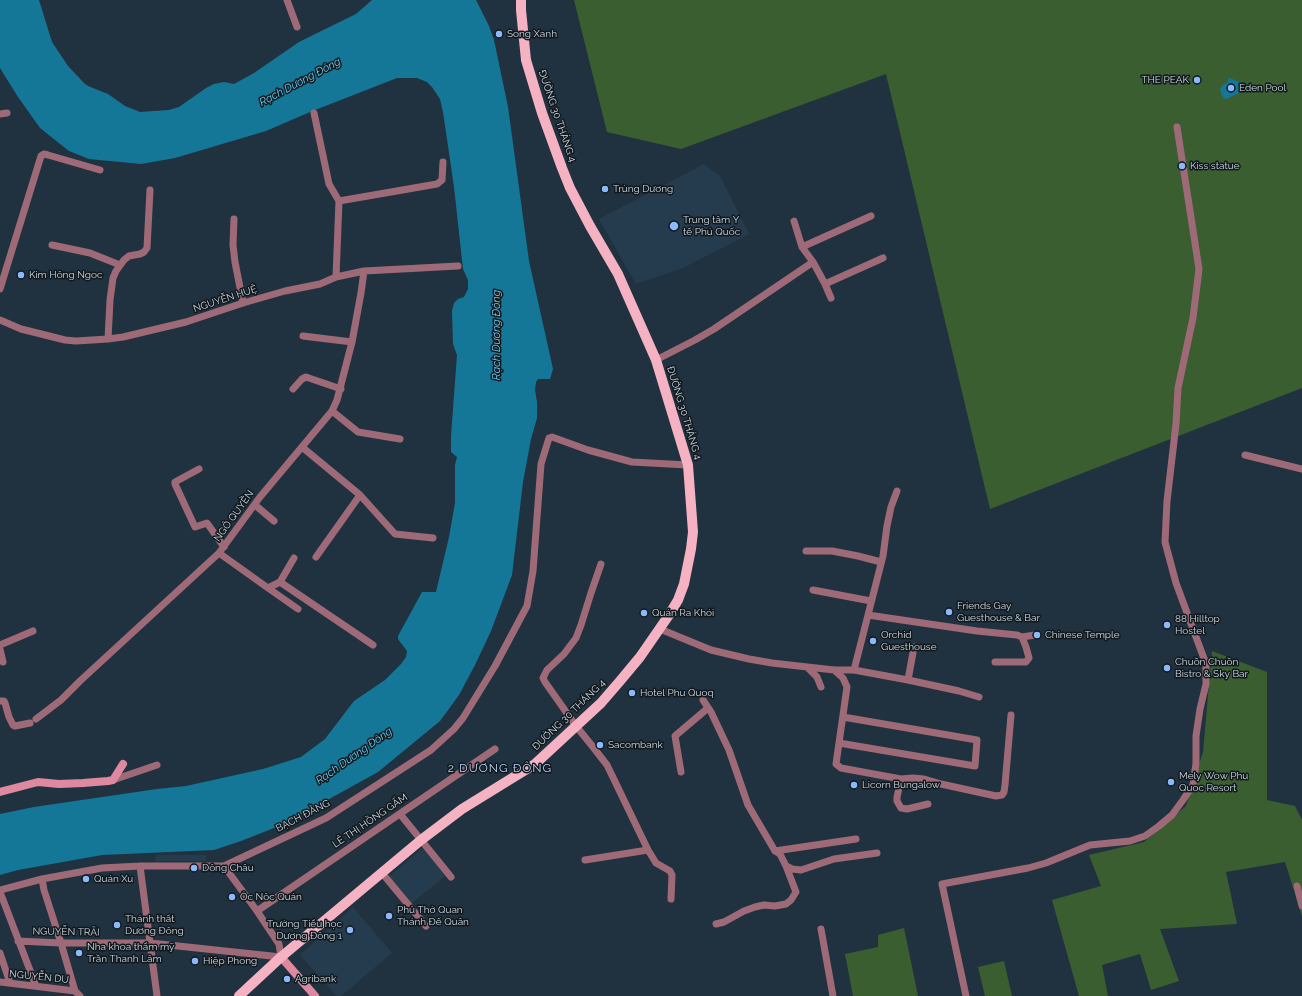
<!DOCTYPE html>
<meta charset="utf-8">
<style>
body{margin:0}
canvas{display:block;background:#20323f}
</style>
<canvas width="1302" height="996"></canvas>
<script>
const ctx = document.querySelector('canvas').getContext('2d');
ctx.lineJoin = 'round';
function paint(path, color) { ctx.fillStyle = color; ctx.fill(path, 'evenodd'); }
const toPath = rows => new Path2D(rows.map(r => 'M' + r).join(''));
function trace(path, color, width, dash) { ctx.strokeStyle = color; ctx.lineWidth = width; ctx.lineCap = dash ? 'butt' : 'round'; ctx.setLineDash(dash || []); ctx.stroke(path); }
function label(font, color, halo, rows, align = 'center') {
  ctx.font = font + ' Raleway,sans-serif'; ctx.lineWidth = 3; ctx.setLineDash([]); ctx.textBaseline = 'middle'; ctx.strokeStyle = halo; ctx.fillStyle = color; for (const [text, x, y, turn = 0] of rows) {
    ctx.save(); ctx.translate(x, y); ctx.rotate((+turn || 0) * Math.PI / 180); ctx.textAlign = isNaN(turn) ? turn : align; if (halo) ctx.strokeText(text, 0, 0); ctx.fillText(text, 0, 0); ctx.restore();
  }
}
paint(toPath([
 [704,164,720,176,749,234,683,268,636,284,599,219],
 [424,847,446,875,410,905,387,878],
 [156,855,206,855,206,861,155,861],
 [353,907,392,953,341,996,337,996,300,955]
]), '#253c4e');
paint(toPath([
 [574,0,1302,0,1302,388,990,509,886,74,681,149,607,132],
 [1212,651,1267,672,1267,800,1295,806,1302,820,1302,916,1285,862,1226,872,1237,924,1160,929,1179,981,1151,990,1140,954,1102,965,1108,996,1079,996,1052,900,1101,886,1089,855,1144,842,1186,806,1203,752],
 [904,928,918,996,853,996,845,954,878,947,878,935],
 [1004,961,1012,996,985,996,978,967]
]), '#3a5e30');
paint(toPath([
 [0,0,39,0,52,42,68,66,84,83,88,86,108,94,125,106,140,112,169,110,179,107,206,88,214,84,224,82,234,84,254,73,299,42,356,14,372,0,476,0,489,26,494,40,508,107,529,261,553,369,550,379,538,379,536,382,535,390,537,402,537,418,531,439,523,482,512,575,491,631,475,665,459,695,440,721,378,772,284,824,241,841,214,850,102,855,18,870,0,875,0,814,34,807,157,789,186,786,263,769,301,757,325,739,354,701,385,680,401,664,406,657,407,651,398,639,398,636,422,592,436,592,449,537,455,503,455,465,457,457,451,452,451,436,457,355,453,344,452,311,454,303,458,299,464,297,468,289,468,280,463,269,454,187,443,112,440,99,432,87,427,82,417,78,397,78,310,112,266,131,175,158,141,164,89,159,69,151,40,128,18,97,0,68],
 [1230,78,1241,83,1241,87,1239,93,1226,99,1223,98,1220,89,1223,85,1228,82,1228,79]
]), '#157798');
trace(toPath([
 [287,0,297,27],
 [314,113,329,184,339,201],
 [0,114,7,113],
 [234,219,233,245,235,262,243,303],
 [794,221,802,247,813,262,825,284,883,258],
 [52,245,90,253,120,265],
 [802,247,871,216],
 [336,277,339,201,437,184,442,180,443,162],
 [825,284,831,298],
 [0,289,41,156,44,154,48,155,100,170],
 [0,320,21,329,65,340,76,341,108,339,123,337,186,322,243,303,285,291,320,284,336,277,364,271,458,266],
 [303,336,352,342],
 [108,339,110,300,113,278,116,271,124,260,129,256,140,254,144,252,147,248,150,190],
 [656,360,695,340,714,329,813,262],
 [293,389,302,379,306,377,341,389],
 [332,411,358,432,400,439],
 [302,447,360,495,395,534,433,538],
 [1245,455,1302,469],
 [199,469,175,482,175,484,195,527,207,523,224,547],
 [255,505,274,521],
 [806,551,832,551,858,556,881,562],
 [219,553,268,588,280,582,373,645],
 [316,557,360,495],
 [280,582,294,558],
 [268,588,298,609],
 [813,590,871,601],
 [868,615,883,556,887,526,891,507,897,491],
 [660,629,711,650,749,659,772,663,834,670,854,670,868,615,977,631,1017,635,1022,637,1026,647,1029,658,1026,662,995,662],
 [1022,637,1035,635],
 [0,645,33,631],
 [0,649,3,662],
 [808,668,817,677,821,687],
 [834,670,843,678,847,687,836,764,841,768,901,779,913,778,924,779,941,784,996,796,1002,795,1004,792,1005,785,1011,715],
 [854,670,908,680,959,691,979,697],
 [908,680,914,647],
 [703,700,711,712,729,750,748,805,775,851,780,854,786,866,792,869,801,870,834,859,877,853],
 [0,701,4,701,5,703,9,717,13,725,15,726,30,723],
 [36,719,61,700,80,681,219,553,260,497,332,411,337,400,352,342,361,293,364,271],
 [839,743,975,766,977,740,843,717],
 [681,772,675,736,708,708],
 [901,779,897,797,897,801,901,808,907,809,928,804],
 [113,780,157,765],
 [400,814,451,877],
 [648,850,656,863,670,871,672,875,671,899],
 [775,851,856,839],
 [585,860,648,850,607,765,593,747,576,726,545,682,543,678,547,670,564,654,576,638,581,625,591,593,601,564],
 [140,866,157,996],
 [382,873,426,926],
 [42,879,44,890,61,943,75,991,80,996],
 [1297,886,1302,906],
 [0,890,42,879,102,868,140,866,224,866,326,818,431,750,454,729,463,718,495,666,527,606,533,571,541,464,549,438,552,437,588,450,632,462,688,465],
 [0,892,36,986],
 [257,911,495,749],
 [716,924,724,922,744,911,755,907,764,905,775,906,786,904,791,900,796,892,786,866],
 [821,929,833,996],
 [18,941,61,943,150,943,281,957,279,944,257,911,224,866],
 [0,953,10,983],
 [0,982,75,991],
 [966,996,942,884,1028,868,1046,863,1090,845,1130,841,1145,836,1159,826,1172,815,1183,800,1193,785,1196,763,1196,736,1200,709,1206,684,1206,664,1176,583,1165,542,1167,501,1176,424,1178,388,1193,318,1199,269,1177,127]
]), '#9f6a77', 7);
trace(toPath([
 [0,792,38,782,59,784,83,783,108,781,113,780,123,764],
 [281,957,315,996]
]), '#de899f', 8);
trace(toPath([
 [239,996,281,957,421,840,462,809,535,764,548,752,601,703,620,681,640,657,669,615,678,600,684,584,691,549,693,532,688,465,656,360,618,274,590,226,570,188,562,168,542,113,526,60,521,10,521,0]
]), '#f5b2c2', 10);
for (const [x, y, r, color] of [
 [499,34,4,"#8abafc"],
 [1197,80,4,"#8abafc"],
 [1231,88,4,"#8abafc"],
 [1182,166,4,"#8abafc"],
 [605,189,4,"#8abafc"],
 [674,226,5,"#8abafc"],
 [21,275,4,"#8abafc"],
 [949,612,4,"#8abafc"],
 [644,613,4,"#8abafc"],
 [1167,625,4,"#8abafc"],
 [1037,635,4,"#8abafc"],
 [873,641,4,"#8abafc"],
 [1167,668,4,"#8abafc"],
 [632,693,4,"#8abafc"],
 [600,745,4,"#8abafc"],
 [1171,782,4,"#8abafc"],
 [854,785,4,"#8abafc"],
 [194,868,4,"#8abafc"],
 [86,879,4,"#8abafc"],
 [232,897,4,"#8abafc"],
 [389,916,4,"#8abafc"],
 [117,925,4,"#8abafc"],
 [350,930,4,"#8abafc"],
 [79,953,4,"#8abafc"],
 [195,961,4,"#8abafc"],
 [287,979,4,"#8abafc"]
]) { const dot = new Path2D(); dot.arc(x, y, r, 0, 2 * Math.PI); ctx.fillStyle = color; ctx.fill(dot); trace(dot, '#11181e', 1.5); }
label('10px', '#cdd8e0', '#11181e', [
 ["Song Xanh",507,34],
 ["THE PEAK",1189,80,"right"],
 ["Eden Pool",1239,88],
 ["Kiss statue",1190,166],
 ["Trùng Dương",613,189],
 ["Trung tâm Y",683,220],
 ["tế Phú Quốc",683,232],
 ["Kim Hông Ngoc",29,275],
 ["Friends Gay",957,606],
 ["Guesthouse & Bar",957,618],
 ["Quán Ra Khói",652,613],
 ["88 Hilltop",1175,619],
 ["Hostel",1175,631],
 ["Orchid",881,635],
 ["Guesthouse",881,647],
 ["Chinese Temple",1045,635],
 ["Chuồn Chuồn",1175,662],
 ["Bistro & Sky Bar",1175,674],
 ["Hotel Phu Quoq",640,693],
 ["Sacombank",608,745],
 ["Mely Wow Phu",1179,776],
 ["Quoc Resort",1179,788],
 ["Licorn Bungalow",862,785],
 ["Dông Châu",202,868],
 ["Quán Xu",94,879],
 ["Ôc Nôc Quán",240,897],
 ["Phủ Thờ Quan",397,910],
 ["Thánh Đế Quân",397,922],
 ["Thánh thất",125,919],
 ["Dương Đông",125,931],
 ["Trường Tiểu học",342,924,"right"],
 ["Dương Đông 1",342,936,"right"],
 ["Nha khoa thẩm mỹ",87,947],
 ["Trần Thanh Lâm",87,959],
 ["Hiệp Phong",203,961],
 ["Agribank",295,979]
], 'left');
label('10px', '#cdd8e0', '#11181e', [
 ["ĐƯỜNG 30 THÁNG 4",557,116,71],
 ["NGUYỄN HUỆ",225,299,-18],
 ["ĐƯỜNG 30 THÁNG 4",684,413,73],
 ["NGÔ QUYỀN",234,516,-54],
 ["ĐƯỜNG 30 THÁNG 4",569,715,-44],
 ["BẠCH ĐẰNG",303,816,-27],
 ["LÊ THỊ HỒNG GẤM",370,821,-34],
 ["NGUYỄN TRÃI",66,932,1],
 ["NGUYỄN DU",39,977,6]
]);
label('italic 11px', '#73cef4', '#11181e', [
 ["Rạch Dương Đông",300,82,-28],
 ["Rạch Dương Đông",497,335,-90],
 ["Rạch Dương Đông",354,756,-35]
]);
ctx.letterSpacing = '1px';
label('12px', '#b7d2f7', '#11181e', [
 ["2 DƯƠNG ĐÔNG",500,768]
]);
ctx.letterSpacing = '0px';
</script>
